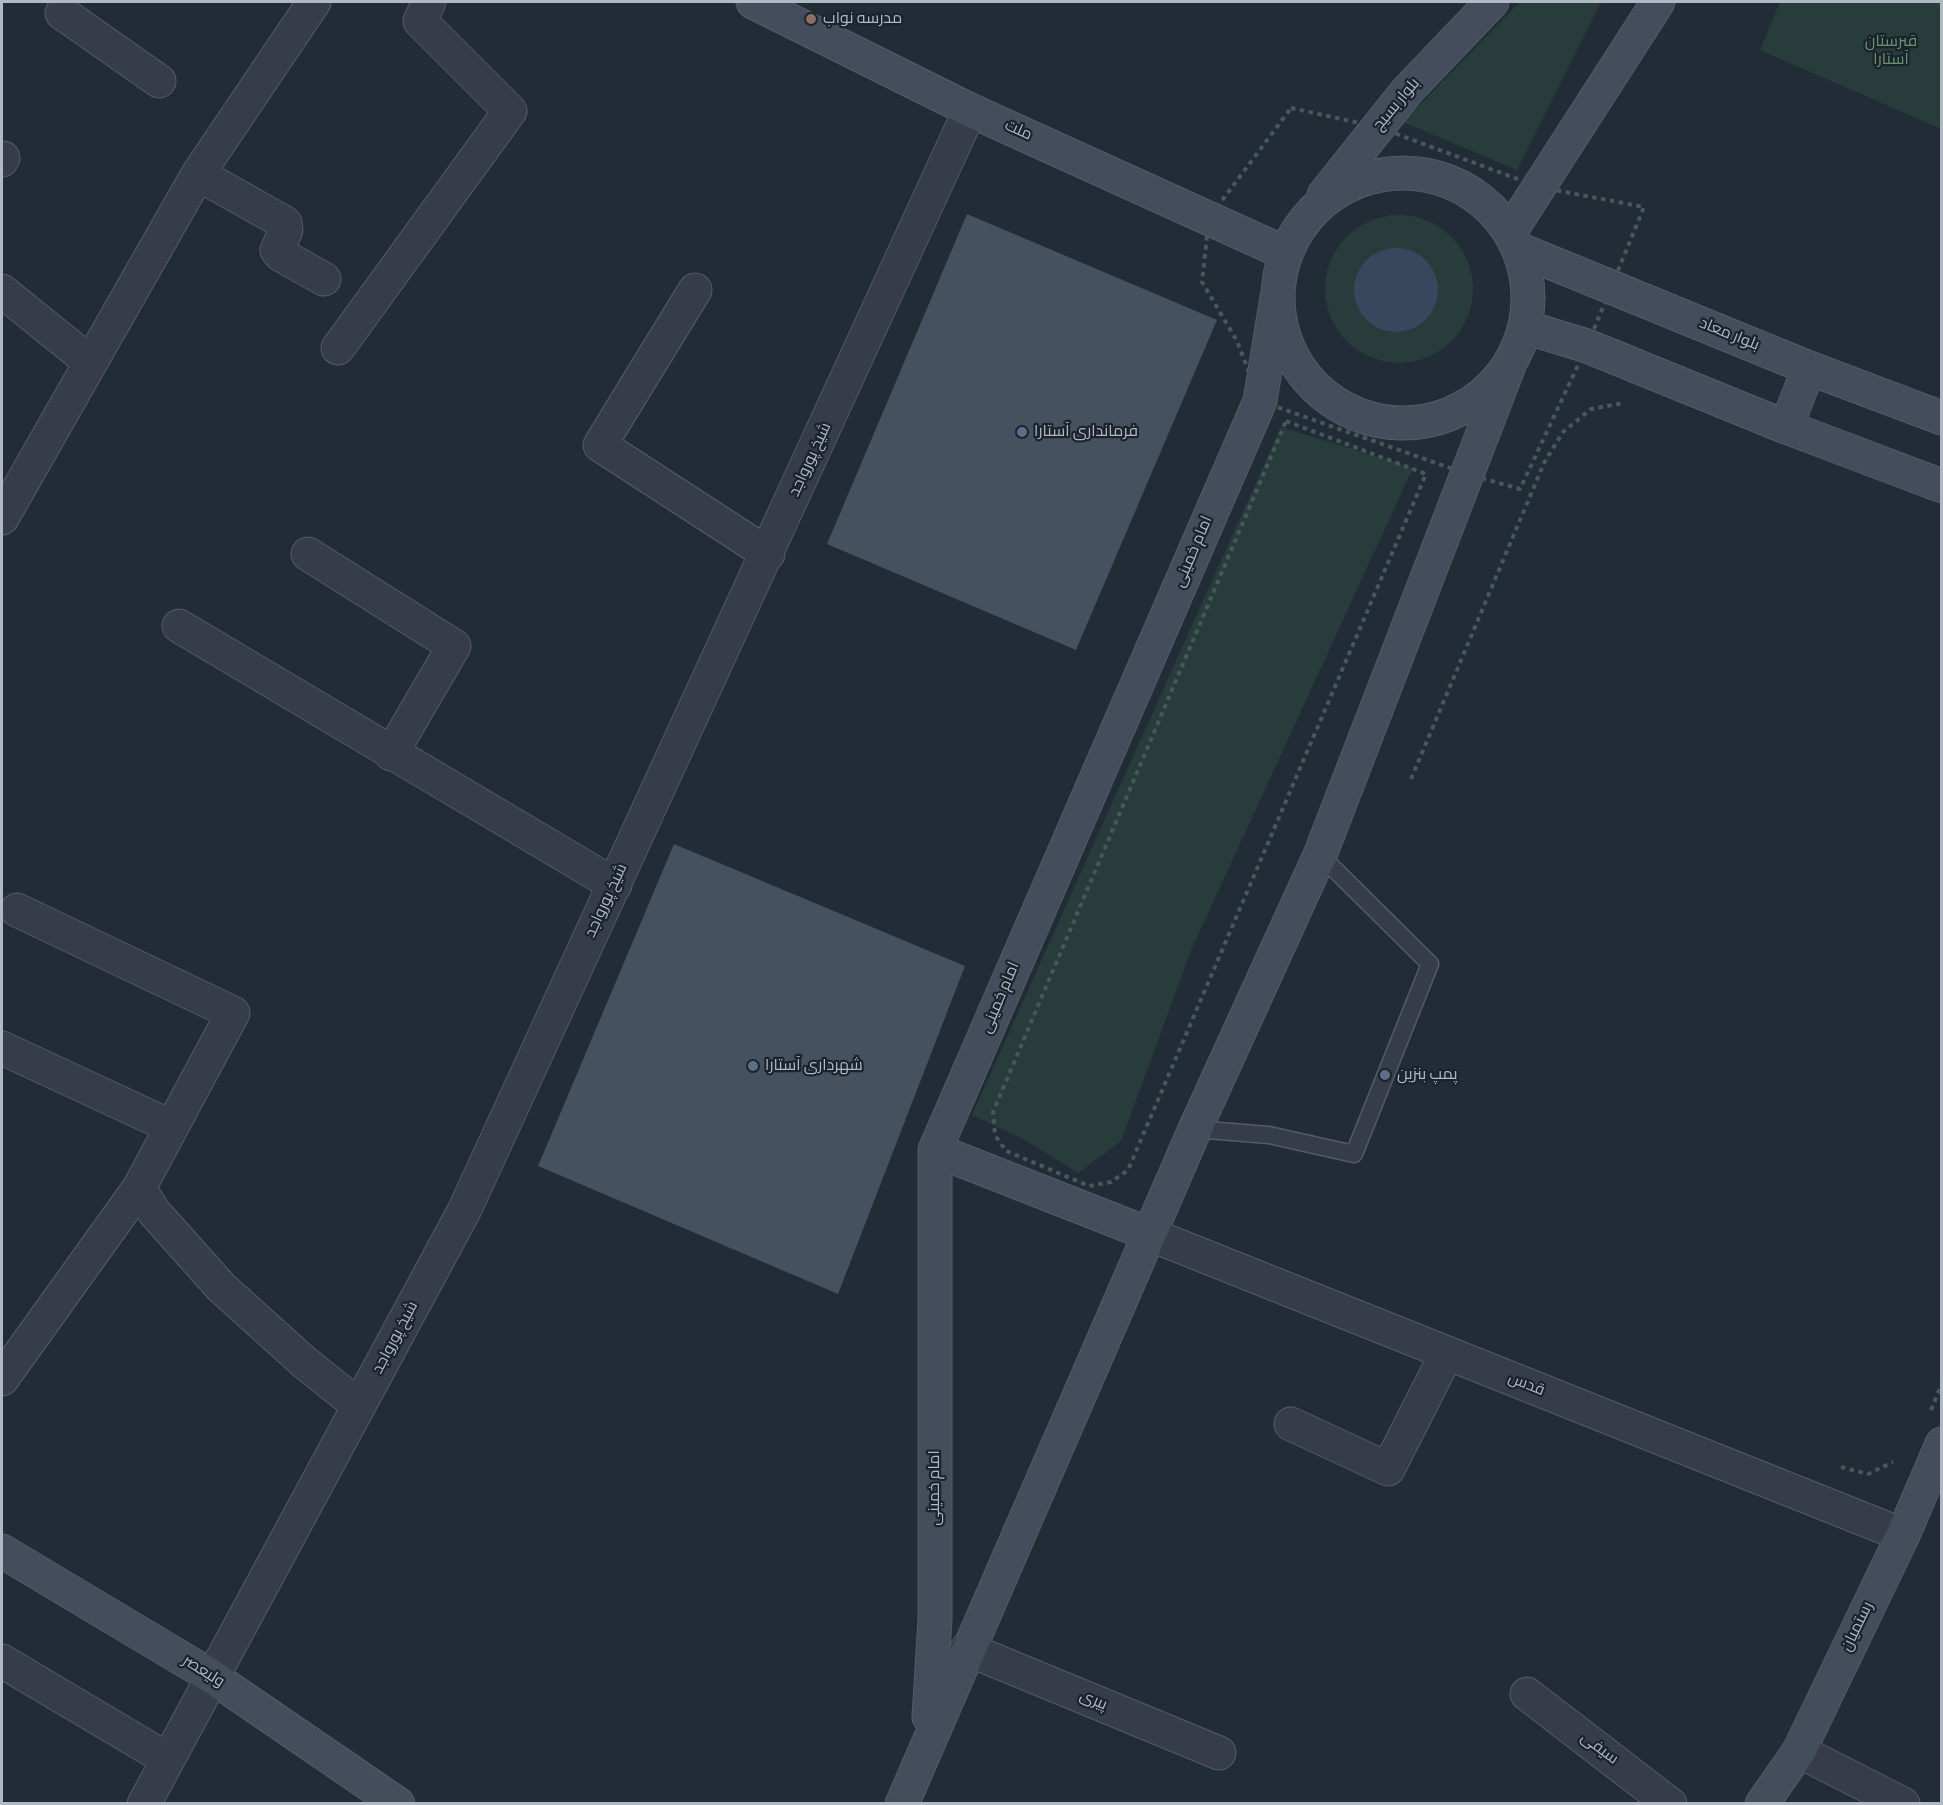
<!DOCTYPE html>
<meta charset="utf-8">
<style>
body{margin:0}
#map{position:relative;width:1943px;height:1805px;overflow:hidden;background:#222c37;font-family:"Source Sans 3",sans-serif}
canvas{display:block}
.frame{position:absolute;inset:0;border:3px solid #b0b8c4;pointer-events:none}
</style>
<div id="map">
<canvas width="1943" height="1805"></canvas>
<div class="frame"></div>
</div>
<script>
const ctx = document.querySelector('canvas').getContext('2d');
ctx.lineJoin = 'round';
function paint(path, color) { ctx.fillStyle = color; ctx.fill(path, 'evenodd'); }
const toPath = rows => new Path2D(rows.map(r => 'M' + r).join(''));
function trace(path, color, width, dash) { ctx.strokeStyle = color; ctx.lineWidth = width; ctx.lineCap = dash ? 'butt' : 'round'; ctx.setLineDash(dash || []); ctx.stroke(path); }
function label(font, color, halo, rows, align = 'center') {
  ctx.font = font + ' "Source Sans 3",Cairo,sans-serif'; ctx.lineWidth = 4.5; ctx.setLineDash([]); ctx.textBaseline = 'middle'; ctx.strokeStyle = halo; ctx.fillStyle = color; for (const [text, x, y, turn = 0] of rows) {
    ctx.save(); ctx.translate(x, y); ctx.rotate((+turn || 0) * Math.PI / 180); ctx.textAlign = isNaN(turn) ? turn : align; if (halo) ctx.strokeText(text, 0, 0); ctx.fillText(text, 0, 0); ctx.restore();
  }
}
paint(toPath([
 [1520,2,1601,2,1517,170,1403,122],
 [1780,2,1941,2,1941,129,1760,50],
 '1325 289a74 74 0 1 1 148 0a74 74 0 1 1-148 0Z',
 [1281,427,1413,468,1192,948,1121,1141,1078,1173,1025,1140,972,1115]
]), '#283c3c');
paint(toPath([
 '1354 290a42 42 0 1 1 84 0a42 42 0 1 1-84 0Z'
]), '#37475e');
paint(toPath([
 [967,214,1217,320,1076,650,827,544],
 [674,844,965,966,838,1294,538,1166]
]), '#45515f');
const lane = toPath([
 [1195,1129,1269,1135,1354,1154,1430,964,1320,855]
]);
const street = toPath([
 [62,13,159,81],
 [2,160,3,158],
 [198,174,285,223,286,230,277,250,281,255,324,279],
 [695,290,600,445,768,554],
 [2,291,90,362],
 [338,348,510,111,420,21,429,2],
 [2,518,198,174,314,2],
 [308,554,454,646,391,754],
 [179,626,615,885],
 [17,910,233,1013,139,1188,154,1212,221,1287,304,1362,359,1406],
 [2,1048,172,1127],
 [1149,1234,1903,1535],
 [2,1379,139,1188],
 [1291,1424,1388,1469,1447,1353],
 [967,1649,1219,1753],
 [2,1661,167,1759],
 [1527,1694,1670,1804],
 [1799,1751,1903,1804],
 [144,1804,464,1211,970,110]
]);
const secondary = toPath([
 [753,2,970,110,1285,253],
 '1278 298a125 125 0 1 1 250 0a125 125 0 1 1-250 0Z',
 [1324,195,1407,91,1492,2],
 [1510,232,1658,2],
 [1518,249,1809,368,1942,418],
 [1525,327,1587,346,1786,427,1942,486],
 [1786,427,1809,368],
 [935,1150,1149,1234],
 [2,1551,211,1676,398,1804],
 [929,1717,935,1619,935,1150,1260,401,1277,297],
 [902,1804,1195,1129,1320,855,1510,363],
 [1762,1804,1799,1751,1903,1535,1942,1444]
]);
trace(lane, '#535b66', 19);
trace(street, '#535b66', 35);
trace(secondary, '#535b66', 35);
trace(toPath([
 [1291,108,1378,127,1539,187,1644,207,1587,346,1520,489,1467,474,1260,401,1237,341,1202,282,1209,218,1291,108],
 [1286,421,1426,474,1128,1170,1111,1182,1089,1186,1006,1151,995,1135,993,1112,1286,421],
 [1411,779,1544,463,1563,432,1591,409,1623,403],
 [1931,1410,1942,1383],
 [1841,1467,1868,1474,1893,1462]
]), '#46585a', 4, [4.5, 4.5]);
trace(lane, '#363d48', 16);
trace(street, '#363d48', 33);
trace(secondary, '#444d5b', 33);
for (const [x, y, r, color] of [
 [811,19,6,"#8d6e63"],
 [1022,432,6,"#5c6f8a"],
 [753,1066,6,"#5c6f8a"],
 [1385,1075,6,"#5c6f8a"]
]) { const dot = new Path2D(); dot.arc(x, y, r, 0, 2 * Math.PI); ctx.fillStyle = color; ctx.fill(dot); trace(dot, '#1b232d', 2); }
label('16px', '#b0b8c4', '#1b232d', [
 ["مدرسه نواب",823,19],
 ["فرمانداری آستارا",1034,432],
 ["شهرداری آستارا",765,1066],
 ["پمپ بنزین",1397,1075]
], 'left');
label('16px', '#699472', '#1b232d', [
 ["قبرستان",1891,42],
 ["آستارا",1891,60]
]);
label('16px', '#b0b8c4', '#1b232d', [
 ["بلوار بسیج",1397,105,-50],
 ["ملت",1018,131,24],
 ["بلوار معاد",1729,335,22],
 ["شیخ پورواجد",811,460,-65],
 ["امام خمینی",1194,552,-67],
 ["شیخ پورواجد",607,901,-65],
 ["امام خمینی",1001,998,-67],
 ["شیخ پورواجد",396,1338,-62],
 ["قدس",1526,1385,22],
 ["امام خمینی",935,1488,-90],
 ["رستمیان",1858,1627,-64],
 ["ولیعصر",203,1672,32],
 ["پیری",1093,1701,23],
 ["سیفی",1599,1749,37]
]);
</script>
